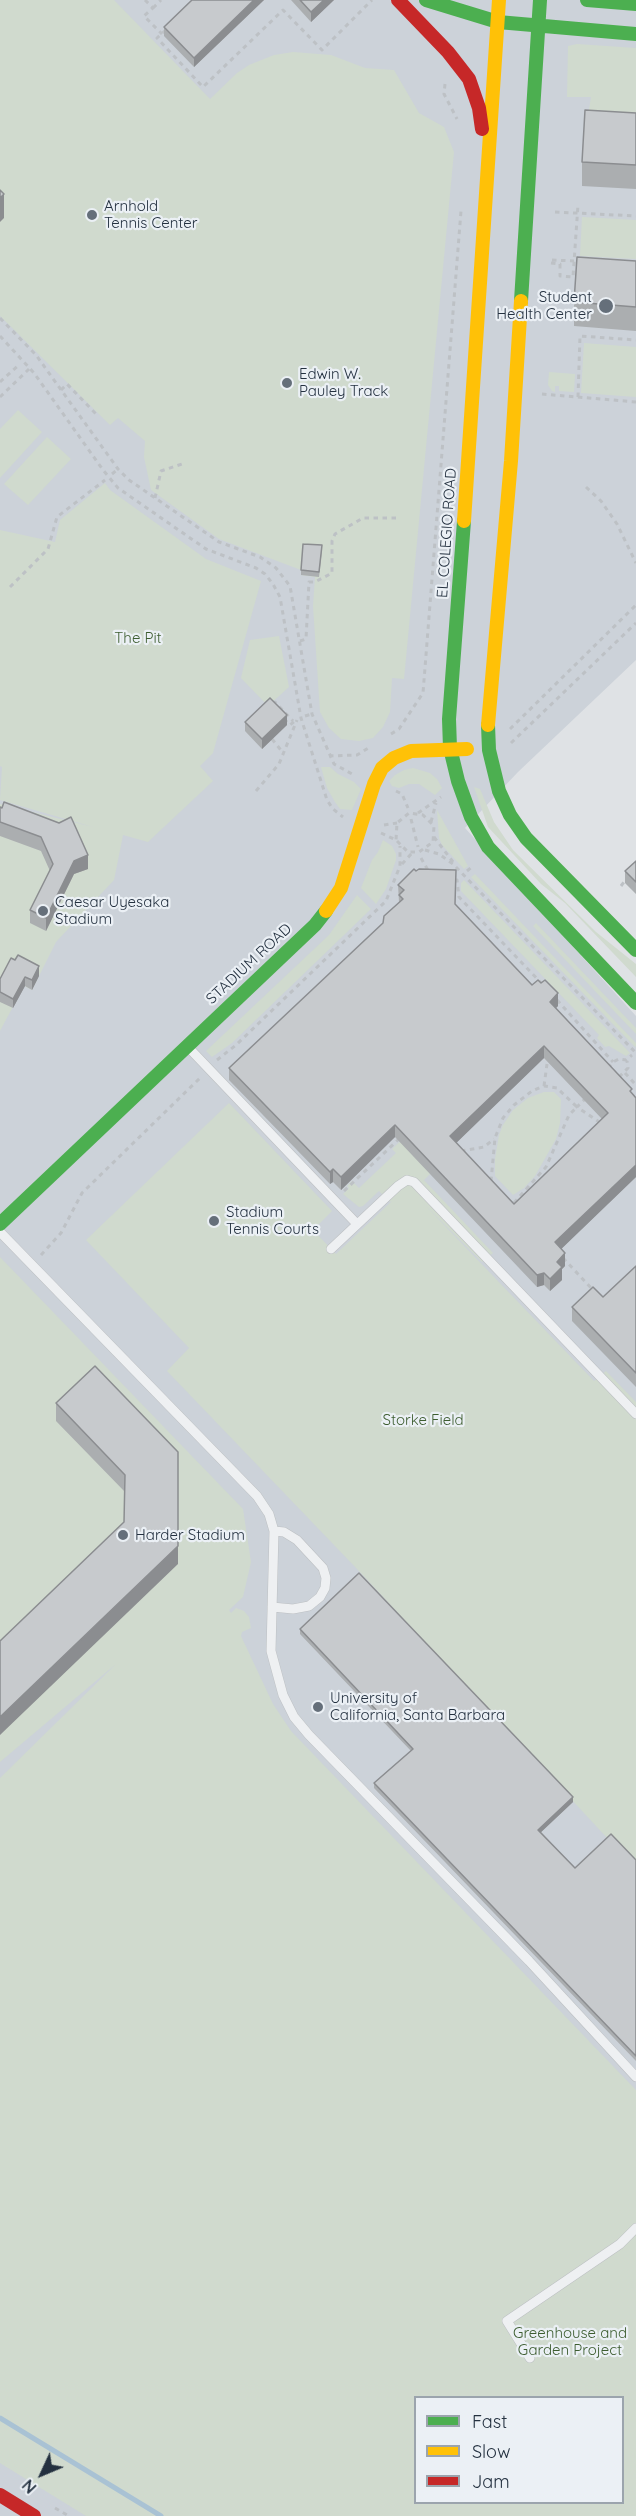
<!DOCTYPE html>
<style>
body{margin:0}
#map{position:relative;width:636px;height:2516px;overflow:hidden;background:#dfe2e5;font-family:Quicksand,sans-serif}
canvas{display:block}
.legend{position:absolute;left:414px;top:2396px;width:210px;height:108px;box-sizing:border-box;background:#ebf0f5;border:2px solid #9ba4ad;margin:0;padding:8px 10px;list-style:none;font-size:18px;color:#243140}
.legend li{display:flex;align-items:center;gap:12px;height:30px}
.legend b{width:30px;border:2px solid #9ba4ad}
.north{position:absolute;left:12px;top:2444px;width:60px;height:60px;-webkit-text-stroke:4px #ebf0f5;paint-order:stroke;rotate:226deg;font-size:16px;font-weight:700;line-height:24px;text-align:center;color:#243140}
.north::after{content:'';display:block;margin:auto;width:21px;height:27px;background:#243140;clip-path:polygon(50% 0,100% 100%,50% 72%,0 100%)}
</style>
<div id="map">
<canvas width="636" height="2516"></canvas>
<ul class="legend">
<li><b style="height:8px;background:#4caf50"></b>Fast</li>
<li><b style="height:8px;background:#ffc107"></b>Slow</li>
<li><b style="height:8px;background:#c62828"></b>Jam</li>
</ul>
<div class="north">N</div>
</div>
<script>
const ctx = document.querySelector('canvas').getContext('2d');
ctx.lineJoin = 'round';
function paint(path, color) { ctx.fillStyle = color; ctx.fill(path, 'evenodd'); }
const toPath = rows => new Path2D(rows.map(r => 'M' + r).join(''));
function trace(path, color, width, dash) { ctx.strokeStyle = color; ctx.lineWidth = width; ctx.lineCap = dash ? 'butt' : 'round'; ctx.setLineDash(dash || []); ctx.stroke(path); }
function label(font, color, halo, rows, align = 'center') {
  ctx.font = font + ' Quicksand,sans-serif'; ctx.lineWidth = 4.5; ctx.setLineDash([]); ctx.textBaseline = 'middle'; ctx.strokeStyle = halo; ctx.fillStyle = color; for (const [text, x, y, turn = 0] of rows) {
    ctx.save(); ctx.translate(x, y); ctx.rotate((+turn || 0) * Math.PI / 180); ctx.textAlign = isNaN(turn) ? turn : align; if (halo) ctx.strokeText(text, 0, 0); ctx.fillText(text, 0, 0); ctx.restore();
  }
}
paint(toPath([
 [0,0,636,0,636,660,518,772,465,828,636,1016,636,2516,0,2516],
 [416,2398,622,2398,622,2502,416,2502]
]), '#ccd2d9');
paint(toPath([
 [0,0,114,0,210,99,237,73,249,65,274,55,293,52,331,55,365,68,394,70,419,113,444,127,454,152,404,679,392,678,390,712,383,727,373,738,359,741,341,739,329,728,320,712,313,606,315,577,301,575,301,570,219,539,151,490,144,457,145,441,118,418,110,425,0,316],
 [577,44,636,48,636,138,585,134,591,97,567,97,568,46],
 [582,217,636,220,636,259,580,256],
 [584,343,636,347,636,397,581,393],
 [549,372,575,374,574,392,559,391,559,386,555,386,555,392,552,391,548,385],
 [18,410,42,432,0,478,0,429],
 [47,437,71,459,28,505,4,484],
 [105,483,110,490,206,559,261,581,213,753,200,766,213,781,148,842,123,835,114,880,56,942,32,990,24,986,0,1031,0,804,93,827,0,800,2,767,0,766,0,530,55,542,60,520],
 [279,636,289,687,268,706,241,678,250,640],
 [321,767,330,767,338,774,354,782,361,789,352,810,340,809,335,802,327,788],
 [413,768,430,773,437,779,442,788,435,795,419,784,409,784,399,788,392,786,389,781,395,775,404,770],
 [474,787,480,789,494,822,513,850,596,932,636,964,636,977,565,903,541,884,488,827],
 [437,810,468,866,464,869,442,845,439,838],
 [383,840,392,846,396,854,396,860,386,889,376,904,361,888,372,860,378,852],
 [475,874,636,1043,636,1046,635,1047,471,877],
 [464,880,630,1053,626,1056,609,1046,605,1047,597,1038,599,1035,461,891,461,883],
 [357,895,371,909,232,1043,212,1057,206,1051,329,935],
 [536,923,636,1028,636,1034,533,926],
 [544,1092,554,1092,561,1099,560,1123,556,1139,535,1176,524,1188,513,1195,495,1176,495,1159,499,1135,503,1125,513,1110,528,1098],
 [229,1103,332,1211,313,1230,336,1254,392,1201,390,1202,379,1191,363,1206,359,1207,343,1194,349,1188,347,1186,352,1181,359,1188,396,1153,392,1149,421,1121,430,1174,424,1180,422,1178,493,1253,482,1262,421,1201,594,1381,606,1371,636,1402,636,1869,358,1570,167,1371,189,1348,86,1240],
 [0,1257,243,1509,251,1562,243,1597,229,1610,231,1613,236,1608,244,1611,249,1617,251,1628,242,1632,241,1636,273,1704,291,1731,636,2090,636,2516,86,2516,0,2463,0,1778,116,1664,0,1762],
 [416,2398,622,2398,622,2502,416,2502]
]), '#d0dace');
trace(toPath([
 [0,2418,161,2516]
]), '#a9c2d4', 5);
const lane = toPath([
 [188,1047,357,1224],
 [0,1232,257,1496,269,1514,274,1531,271,1651,283,1695,294,1717,309,1735,529,1961,636,2077],
 [331,1249,398,1186,407,1180,414,1182,636,1414],
 [272,1607,293,1609,309,1606,320,1597,325,1588,326,1578,323,1568,297,1540,284,1532,274,1531],
 [530,2358,507,2321,620,2244,636,2228]
]);
trace(lane, '#bdc0c3', 10);
trace(toPath([
 [145,0,153,8,144,16,162,34],
 [153,8,161,0],
 [166,30,157,38,203,87,283,10,322,50,372,0],
 [445,84,444,94,457,119],
 [555,212,636,216],
 [552,260,574,261],
 [551,263,560,264,560,276,573,277,578,205],
 [0,318,36,355,118,469,129,480,219,542,260,557,276,568,290,586,312,714,334,764,354,775],
 [0,336,34,373,103,470,118,488,206,549,256,568,265,574,273,584,280,597,301,718,327,800,333,809,343,817],
 [0,382,20,364],
 [61,390,67,384,97,415,99,414],
 [542,394,636,402],
 [0,397,29,369],
 [578,397,580,336,636,340],
 [112,474,118,469],
 [586,487,601,501,617,524,636,563],
 [155,498,161,471,182,464],
 [10,587,48,549,57,517,105,480],
 [300,641,306,639,309,582,315,582,332,573,332,541,335,534,363,518,397,518],
 [273,704,275,702,293,721],
 [305,716,312,714],
 [284,719,290,725,296,720],
 [510,729,636,605],
 [391,734,399,729,423,693,461,211],
 [272,739,284,754],
 [511,743,636,623],
 [329,756,357,755,370,747],
 [256,791,279,764,297,720],
 [396,791,402,794,408,808],
 [418,813,441,797],
 [411,819,418,847],
 [431,822,436,803],
 [384,825,397,823],
 [381,833,396,840,408,852,419,852,433,842,434,826,423,815,409,813,397,823,396,840],
 [434,837,453,862],
 [425,850,439,854,453,864,636,1053],
 [421,858,429,872],
 [402,864,413,852],
 [467,871,473,866],
 [455,880,457,880,459,897,544,986],
 [621,886,627,878],
 [557,1000,613,1062],
 [217,1060,236,1045,386,901,400,866,400,846],
 [608,1068,613,1062,619,1059,626,1060,632,1055],
 [625,1073,636,1085],
 [619,1077,628,1068,627,1061],
 [544,1086,547,1064],
 [586,1098,577,1107,601,1123],
 [461,1151,484,1147,494,1139],
 [491,1181,495,1138,503,1118,514,1105,532,1091,544,1086,557,1088,577,1107,569,1115,546,1167,512,1205],
 [344,1191,400,1138],
 [41,1255,61,1233,82,1193,200,1078],
 [563,1258,593,1290],
 [55,2508,69,2516]
]), '#bdc1c5', 3, [4.5, 4.5]);
trace(lane, '#eef0f2', 9);
trace(toPath([
 [426,0,498,22,636,34],
 [587,0,636,4],
 [521,301,540,0],
 [464,521,449,719,450,748,458,781,471,817,488,847,636,1003],
 [488,725,489,750,499,791,510,815,526,838,636,950],
 [0,1224,315,925,326,911]
]), '#4caf50', 14);
trace(toPath([
 [464,521,499,0],
 [488,725,511,461,521,301],
 [326,911,341,888,374,784,382,768,394,758,411,751,467,749]
]), '#ffc107', 14);
trace(toPath([
 [398,0,448,52,469,79,479,108,482,129],
 [0,2495,34,2516]
]), '#c62828', 14);
paint(toPath([
 [192,0,264,0,194,67,164,36,164,27],
 [291,0,334,0,311,22],
 [636,113,636,189,582,186,582,162],
 [636,261,636,331,574,326,574,302],
 [322,550,319,577,301,575,301,570],
 [245,722,287,725,262,749,245,731],
 [0,807,88,869,74,874,46,931,30,923,30,910,50,871,41,851,0,836],
 [636,861,636,894,625,883,625,871],
 [398,885,456,905,532,985,558,1006,556,1008,636,1098,636,1177,561,1249,565,1266,562,1269,562,1280,550,1291,544,1285,537,1287,395,1137,341,1190,333,1182,330,1184,229,1080,229,1068,383,923,399,902],
 [544,1058,602,1119,514,1204,456,1143],
 [39,976,32,990,25,986,13,1008,0,1002,0,979],
 [636,1266,636,1387,572,1321,572,1307,603,1297],
 [95,1366,178,1564,124,1522,125,1492,56,1421,56,1403],
 [300,1629,573,1802,541,1832,575,1868,636,1860,636,2061,374,1788,374,1783,411,1751,300,1634]
]), '#abaeb0');
paint(toPath([
 [254,0,264,0,194,67,194,58],
 [324,0,334,0,311,22,311,12],
 [4,194,4,218,0,222,0,198],
 [287,715,287,725,262,749,262,739],
 [88,855,88,869,74,874,46,931,46,918,74,861],
 [39,966,39,976,32,990,32,980],
 [25,977,25,986,13,1008,13,999],
 [558,993,558,1006,550,1014,550,1002],
 [544,1046,544,1058,450,1149,450,1136],
 [395,1125,395,1137,341,1190,341,1177],
 [636,1165,636,1177,555,1255,555,1242],
 [333,1169,333,1182,330,1184,330,1172],
 [565,1253,565,1266,562,1269,562,1280,550,1291,550,1279,557,1262],
 [544,1273,544,1285,537,1287,537,1275],
 [178,1546,178,1564,0,1735,0,1717],
 [573,1797,573,1802,538,1835,538,1830]
]), '#8b8d90');
const building = toPath([
 [192,0,254,0,194,58,164,27,192,0],
 [300,0,324,0,311,12,300,0],
 [585,110,636,113,636,165,582,162,585,110],
 [0,190,4,194,0,198,0,190],
 [577,257,636,261,636,307,574,302,577,257],
 [303,544,322,545,319,572,301,570,303,544],
 [270,698,287,715,262,739,245,722,270,698],
 [4,802,59,823,71,817,88,855,74,861,46,918,30,910,53,864,41,837,0,822,0,807,2,808,4,802],
 [636,861,636,882,625,871,636,861],
 [414,869,416,871,419,869,456,870,455,904,532,985,538,980,541,983,545,980,558,993,550,1002,632,1089,630,1091,636,1098,636,1165,555,1242,565,1253,557,1262,562,1267,550,1279,544,1273,537,1275,395,1125,341,1177,333,1169,330,1172,229,1068,383,923,384,916,403,899,399,895,404,890,398,885,414,869],
 [544,1046,608,1113,514,1204,450,1136,544,1046],
 [18,955,39,966,32,980,25,977,13,999,0,992,0,979,11,958,15,960,18,955],
 [636,1266,636,1373,572,1307,593,1287,603,1297,636,1266],
 [95,1366,178,1452,178,1546,0,1717,0,1641,124,1522,125,1475,56,1403,95,1366],
 [359,1573,573,1797,538,1830,575,1868,611,1834,636,1860,636,2056,374,1783,413,1749,300,1629,359,1573]
]);
paint(building, '#c7cacd');
trace(building, '#8b8d90', 1.5);
for (const [x, y, r, color] of [
 [92,215,6,"#656f7a"],
 [606,306,8,"#656f7a"],
 [287,383,6,"#656f7a"],
 [43,911,6,"#656f7a"],
 [214,1221,6,"#656f7a"],
 [123,1535,6,"#656f7a"],
 [318,1707,6,"#656f7a"]
]) { const dot = new Path2D(); dot.arc(x, y, r, 0, 2 * Math.PI); ctx.fillStyle = color; ctx.fill(dot); trace(dot, '#ebf0f5', 2); }
label('15px', '#243140', '#ebf0f5', [
 ["Arnhold",104,206],
 ["Tennis Center",104,223],
 ["Student",592,297,"right"],
 ["Health Center",592,314,"right"],
 ["Edwin W.",299,374],
 ["Pauley Track",299,391],
 ["Caesar Uyesaka",55,902],
 ["Stadium",55,919],
 ["Stadium",226,1212],
 ["Tennis Courts",226,1229],
 ["Harder Stadium",135,1535],
 ["University of",330,1698],
 ["California, Santa Barbara",330,1715]
], 'left');
label('15px', '#243140', '#ebf0f5', [
 ["EL COLEGIO ROAD",447,533,-86],
 ["STADIUM ROAD",249,964,-43]
]);
label('15px', '#3d5d30', '#ebf0f5', [
 ["The Pit",138,638],
 ["Storke Field",423,1420],
 ["Greenhouse and",570,2333],
 ["Garden Project",570,2350]
]);
</script>
